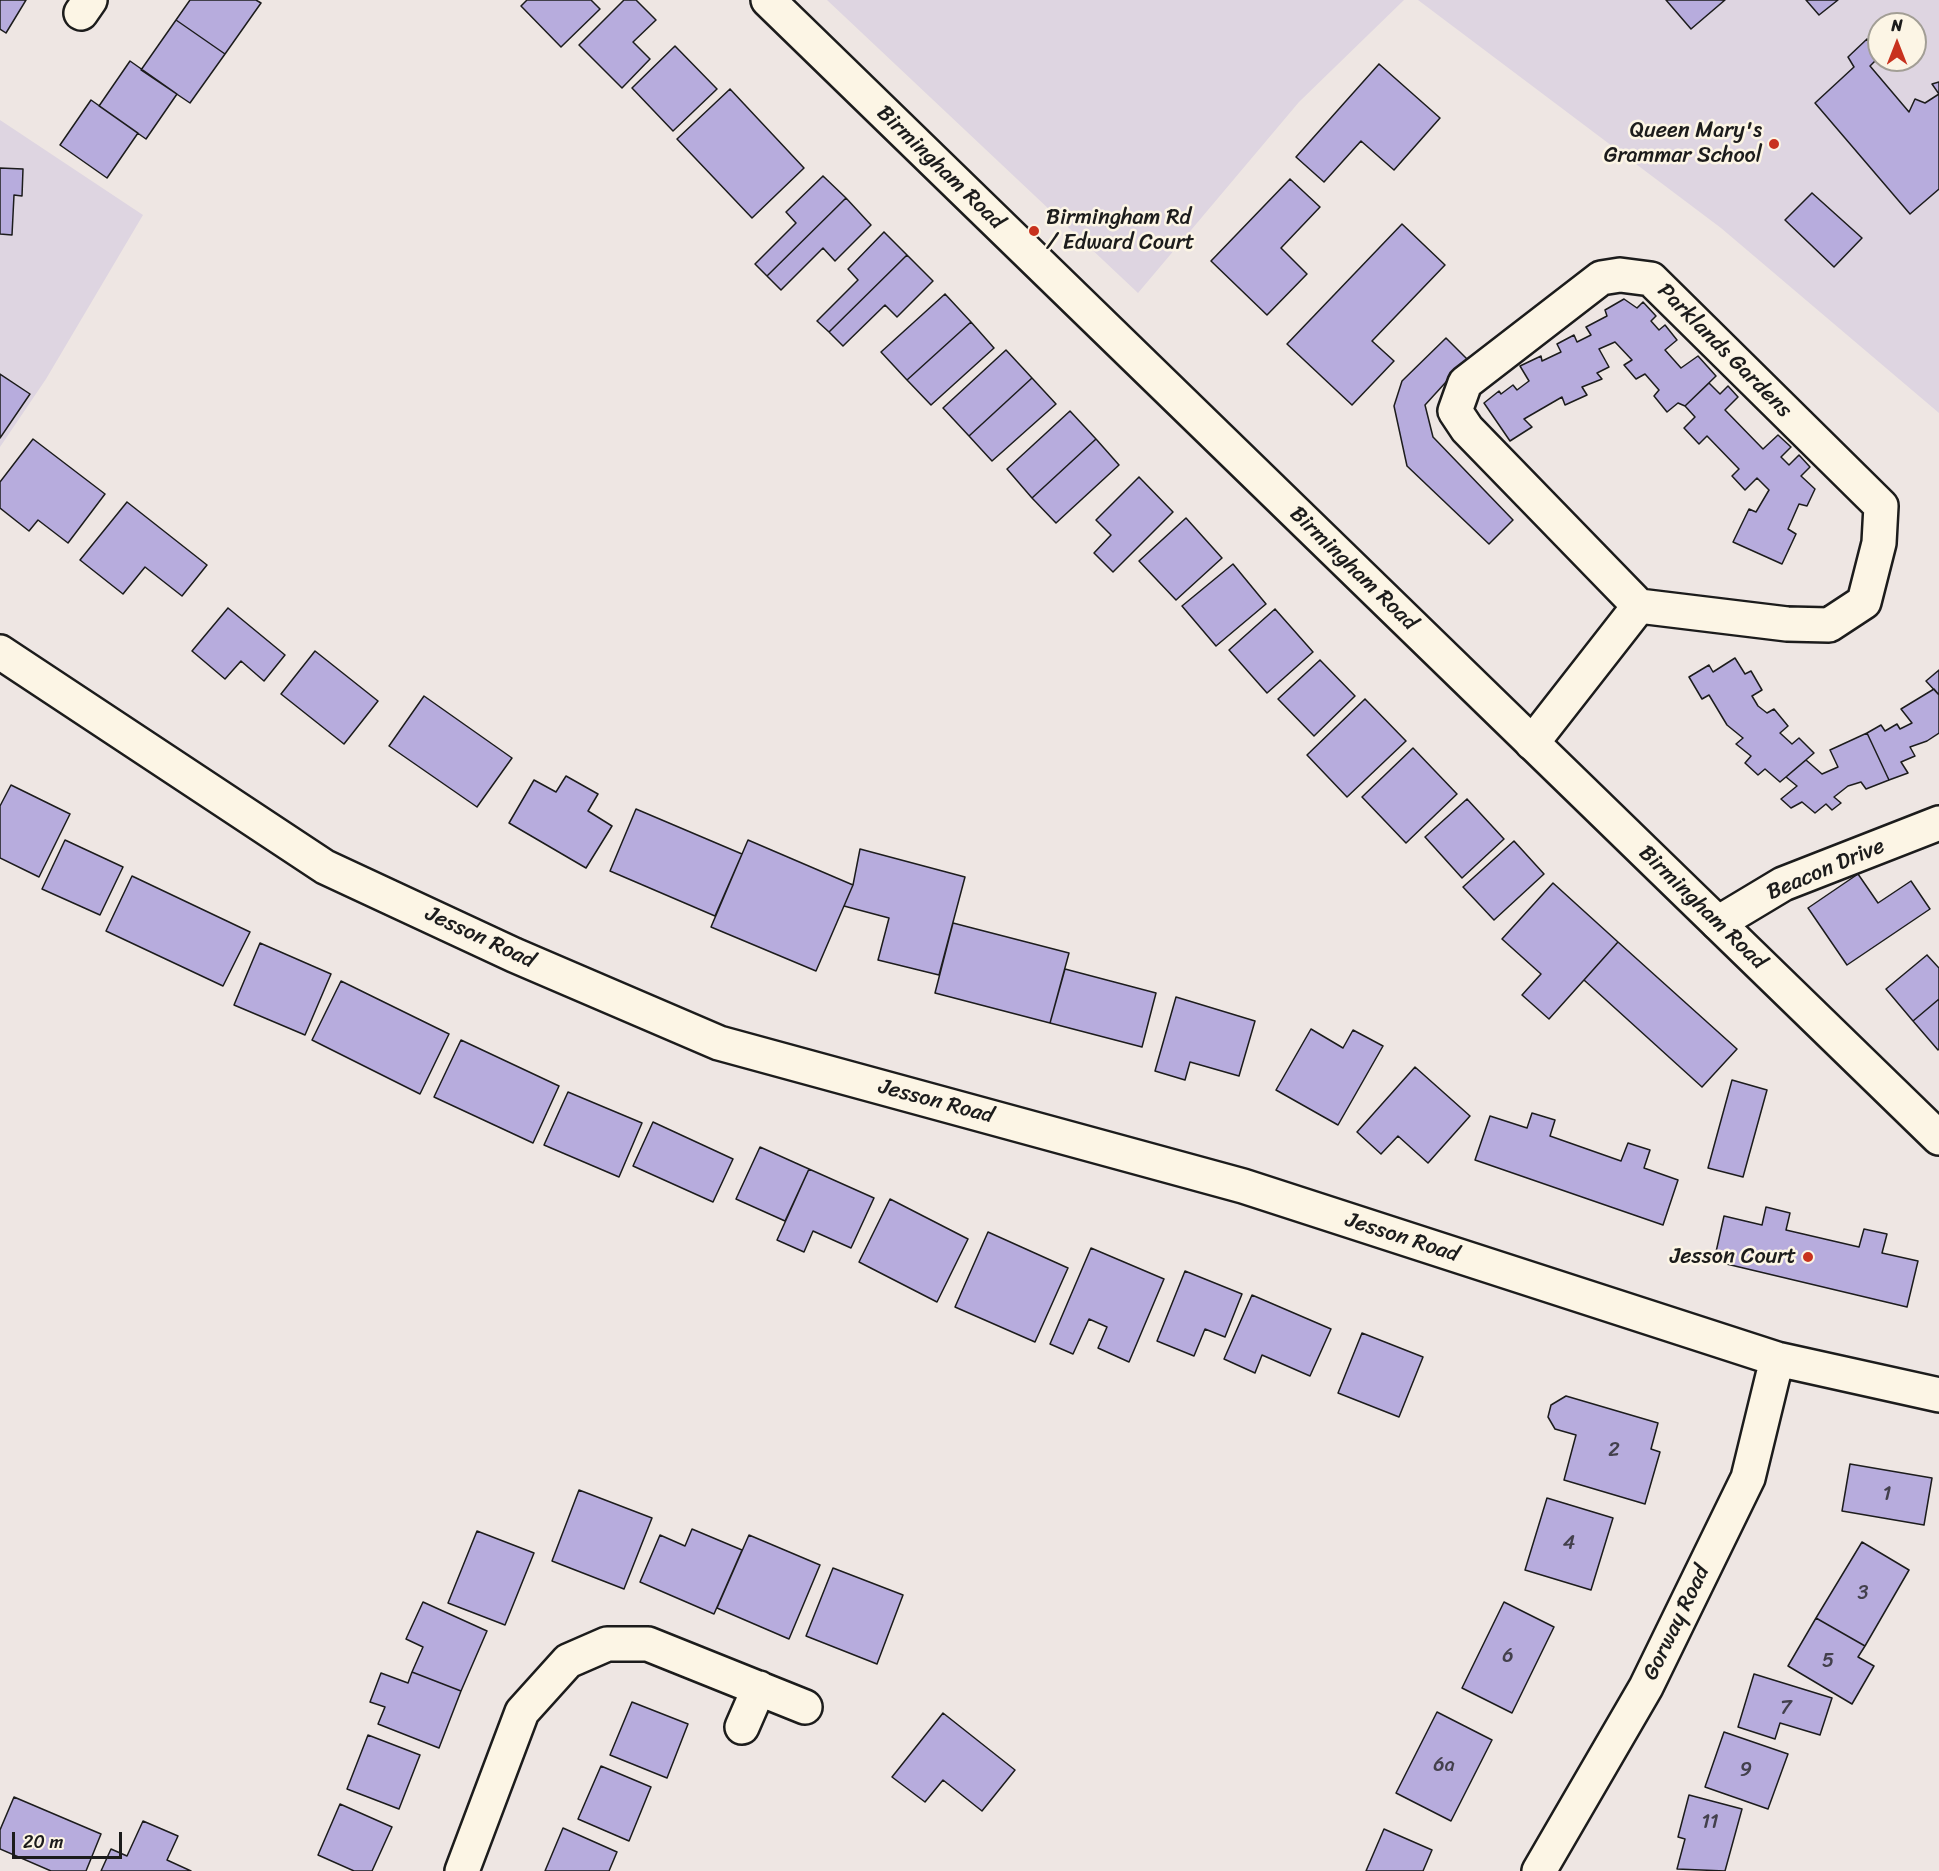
<!DOCTYPE html>
<style>
body{margin:0}
#map{position:relative;width:1939px;height:1871px;overflow:hidden;background:#eee6e3;font-family:Sriracha,sans-serif}
canvas{display:block}
.north{position:absolute;left:1867px;top:12px;width:60px;height:60px;box-sizing:border-box;background:#fcf5e5;border:2px solid #a29e95;border-radius:50%;rotate:0deg;font-size:16px;font-weight:700;line-height:24px;text-align:center;color:#1c1c1c}
.north::after{content:'';display:block;margin:auto;width:21px;height:27px;background:#c8321e;clip-path:polygon(50% 0,100% 100%,50% 72%,0 100%)}
.scale{position:absolute;left:12px;top:1832px;width:110px;height:27px;box-sizing:border-box;border:3px solid #1c1c1c;border-top:0;padding-left:8px;font-size:18px;line-height:21px;white-space:nowrap;color:#1c1c1c;-webkit-text-stroke:4px #fcf5e5;paint-order:stroke}
</style>
<div id="map">
<canvas width="1939" height="1871"></canvas>
<div class="north">N</div>
<div class="scale">20 m</div>
</div>
<script>
const ctx = document.querySelector('canvas').getContext('2d');
ctx.lineJoin = 'round';
function paint(path, color) { ctx.fillStyle = color; ctx.fill(path, 'evenodd'); }
const toPath = rows => new Path2D(rows.map(r => 'M' + r).join(''));
function trace(path, color, width, dash) { ctx.strokeStyle = color; ctx.lineWidth = width; ctx.lineCap = dash ? 'butt' : 'round'; ctx.setLineDash(dash || []); ctx.stroke(path); }
function label(font, color, halo, rows, align = 'center') {
  ctx.font = font + ' Sriracha,sans-serif'; ctx.lineWidth = 5; ctx.setLineDash([]); ctx.textBaseline = 'middle'; ctx.strokeStyle = halo; ctx.fillStyle = color; for (const [text, x, y, turn = 0] of rows) {
    ctx.save(); ctx.translate(x, y); ctx.rotate((+turn || 0) * Math.PI / 180); ctx.textAlign = isNaN(turn) ? turn : align; if (halo) ctx.strokeText(text, 0, 0); ctx.fillText(text, 0, 0); ctx.restore();
  }
}
paint(toPath([
 [827,0,1404,0,1299,102,1138,293],
 [1418,0,1939,0,1939,413,1721,228],
 [1879,24,1915,24,1915,60,1879,60],
 [0,120,143,215,46,379,0,447]
]), '#ded5e1');
const building = toPath([
 [0,0,26,0,6,33,0,29,0,0],
 [190,0,256,0,261,3,225,54,176,20,190,0],
 [527,0,591,0,600,9,561,47,521,6,527,0],
 [624,0,636,0,656,20,633,42,650,59,622,88,579,45,624,0],
 [1666,0,1725,0,1691,29,1666,0],
 [1806,0,1838,0,1819,15,1806,0],
 [176,20,225,54,190,103,141,70,176,20],
 [1867,39,1879,52,1879,57,1870,66,1909,112,1915,99,1925,103,1939,94,1932,84,1939,82,1939,189,1910,214,1815,103,1854,67,1848,57,1867,39],
 [675,46,717,89,673,131,632,88,675,46],
 [130,61,177,94,146,139,99,106,130,61],
 [1379,64,1440,118,1394,170,1361,141,1324,182,1296,157,1379,64],
 [730,89,804,168,752,218,677,139,730,89],
 [91,100,138,133,107,178,60,145,91,100],
 [0,168,23,169,22,196,14,195,12,235,0,234,0,168],
 [823,176,846,198,767,276,755,264,796,223,786,212,823,176],
 [1290,179,1320,207,1281,248,1307,274,1267,315,1211,261,1290,179],
 [1812,193,1862,238,1834,267,1785,220,1812,193],
 [846,198,871,225,835,261,823,248,781,290,767,276,846,198],
 [1402,224,1445,265,1372,341,1394,361,1352,405,1287,344,1402,224],
 [884,232,907,255,829,332,817,321,858,280,848,269,884,232],
 [907,255,933,281,897,317,885,305,843,346,829,332,907,255],
 [945,294,971,322,907,380,881,352,945,294],
 [1624,299,1637,308,1643,302,1656,316,1651,321,1659,330,1665,325,1677,340,1665,350,1681,368,1698,356,1716,376,1685,406,1678,403,1667,412,1654,396,1659,390,1645,374,1636,379,1624,365,1632,360,1615,342,1599,349,1609,367,1597,373,1602,379,1582,387,1587,395,1565,405,1562,397,1524,419,1532,427,1510,441,1484,403,1499,391,1501,394,1513,385,1517,390,1529,381,1520,366,1541,356,1542,361,1561,352,1557,344,1574,335,1577,342,1591,335,1586,327,1607,316,1605,310,1624,299],
 [971,322,994,348,931,405,907,380,971,322],
 [1446,338,1467,359,1425,405,1433,437,1513,520,1489,544,1407,466,1394,406,1402,381,1446,338],
 [1006,350,1032,378,969,436,943,408,1006,350],
 [0,374,30,394,0,438,0,374],
 [1032,378,1056,404,992,461,969,436,1032,378],
 [1709,383,1720,394,1728,386,1738,397,1725,410,1763,449,1778,435,1791,447,1781,457,1789,465,1799,455,1810,467,1801,476,1815,489,1807,506,1799,504,1788,529,1796,534,1782,564,1733,542,1749,509,1756,512,1769,490,1757,478,1745,490,1732,476,1739,469,1707,436,1699,444,1684,428,1695,417,1685,406,1709,383],
 [1070,411,1096,439,1032,498,1007,469,1070,411],
 [33,439,105,494,68,543,38,520,29,531,0,508,0,482,33,439],
 [1096,439,1119,465,1056,523,1032,498,1096,439],
 [1139,477,1173,512,1113,572,1094,553,1111,535,1096,520,1139,477],
 [127,502,207,565,182,596,145,567,123,594,80,560,127,502],
 [1186,518,1222,558,1176,600,1139,561,1186,518],
 [1233,564,1266,604,1216,646,1182,606,1233,564],
 [228,608,285,655,264,681,241,661,225,679,192,651,228,608],
 [1275,609,1313,652,1267,693,1229,650,1275,609],
 [315,651,378,701,344,744,281,694,315,651],
 [1735,658,1745,674,1751,671,1762,690,1752,696,1758,706,1767,713,1774,709,1788,726,1780,733,1792,744,1799,738,1814,753,1780,782,1765,769,1758,775,1745,763,1751,756,1736,744,1743,738,1727,725,1709,695,1702,699,1689,677,1709,665,1713,672,1735,658],
 [1320,660,1355,696,1314,736,1278,699,1320,660],
 [1939,670,1939,695,1926,681,1939,670],
 [1934,689,1939,695,1939,733,1927,741,1910,747,1915,756,1901,762,1908,773,1889,780,1867,733,1881,725,1885,731,1897,724,1900,729,1912,723,1901,709,1934,689],
 [424,696,512,758,477,807,389,746,424,696],
 [1365,699,1406,741,1347,797,1307,755,1365,699],
 [1867,733,1889,780,1866,789,1861,782,1848,786,1834,797,1841,803,1832,810,1826,804,1815,813,1802,802,1791,808,1781,799,1797,786,1786,777,1806,760,1822,774,1838,767,1830,750,1867,733],
 [1413,748,1457,794,1406,843,1362,797,1413,748],
 [566,776,598,794,588,811,612,826,586,868,509,823,534,780,556,792,566,776],
 [11,785,70,814,39,877,0,858,0,806,11,785],
 [1467,799,1504,839,1462,878,1425,837,1467,799],
 [636,809,742,854,715,916,610,871,636,809],
 [65,840,123,867,100,915,42,889,65,840],
 [748,840,853,885,816,971,711,927,748,840],
 [1514,841,1544,874,1494,920,1463,887,1514,841],
 [860,849,965,877,939,975,878,960,889,918,844,906,853,885,860,849],
 [1858,874,1878,903,1911,881,1930,909,1847,965,1808,908,1858,874],
 [132,876,250,932,223,986,106,931,132,876],
 [1553,883,1618,942,1549,1019,1522,995,1541,974,1502,939,1553,883],
 [953,923,1069,953,1050,1023,935,993,953,923],
 [1618,942,1737,1049,1702,1087,1584,980,1618,942],
 [260,943,331,974,305,1035,234,1005,260,943],
 [1927,955,1939,968,1939,999,1913,1021,1886,989,1927,955],
 [1065,969,1156,993,1142,1047,1050,1023,1065,969],
 [341,981,449,1034,420,1094,312,1040,341,981],
 [1176,997,1255,1021,1239,1076,1190,1062,1185,1080,1155,1071,1176,997],
 [1939,999,1939,1049,1938,1050,1913,1021,1939,999],
 [1311,1029,1343,1048,1353,1030,1383,1046,1338,1125,1276,1090,1311,1029],
 [461,1040,559,1086,533,1143,434,1097,461,1040],
 [1415,1067,1470,1116,1428,1163,1398,1136,1381,1154,1357,1132,1415,1067],
 [1732,1080,1767,1090,1743,1177,1708,1168,1732,1080],
 [568,1092,642,1123,619,1177,544,1145,568,1092],
 [1532,1113,1555,1120,1550,1136,1621,1161,1628,1143,1650,1150,1644,1168,1678,1180,1663,1225,1475,1160,1490,1116,1527,1128,1532,1113],
 [653,1122,733,1159,713,1202,633,1166,653,1122],
 [760,1147,809,1169,785,1221,736,1199,760,1147],
 [809,1169,874,1198,851,1248,813,1231,804,1252,777,1240,809,1169],
 [890,1199,968,1239,937,1302,859,1262,890,1199],
 [1766,1207,1790,1213,1786,1230,1859,1247,1864,1229,1887,1234,1882,1253,1918,1261,1907,1307,1714,1261,1724,1216,1762,1225,1766,1207],
 [988,1232,1068,1268,1035,1342,955,1307,988,1232],
 [1091,1248,1164,1279,1129,1362,1098,1348,1107,1327,1089,1319,1073,1354,1050,1344,1091,1248],
 [1185,1271,1242,1294,1225,1337,1205,1329,1194,1356,1157,1341,1185,1271],
 [1252,1295,1331,1329,1310,1376,1262,1355,1255,1373,1224,1359,1252,1295],
 [1362,1333,1423,1357,1399,1417,1338,1393,1362,1333],
 [1566,1396,1658,1423,1651,1449,1660,1452,1645,1504,1564,1480,1576,1435,1555,1429,1548,1417,1551,1405,1566,1396],
 [1850,1464,1932,1478,1924,1525,1842,1511,1850,1464],
 [579,1490,652,1518,624,1589,552,1561,579,1490],
 [1547,1498,1613,1518,1591,1590,1525,1570,1547,1498],
 [692,1529,742,1550,714,1614,640,1582,660,1535,685,1546,692,1529],
 [477,1531,534,1553,505,1625,448,1603,477,1531],
 [749,1535,820,1565,789,1639,717,1608,749,1535],
 [1862,1542,1909,1570,1865,1646,1816,1618,1862,1542],
 [833,1568,903,1595,877,1664,806,1636,833,1568],
 [423,1602,487,1631,461,1691,412,1672,423,1647,406,1639,423,1602],
 [1504,1602,1554,1627,1512,1713,1462,1688,1504,1602],
 [1816,1618,1865,1646,1858,1657,1874,1666,1852,1704,1788,1666,1816,1618],
 [412,1672,461,1691,439,1748,378,1724,385,1707,370,1702,381,1673,408,1683,412,1672],
 [1754,1674,1832,1698,1820,1735,1780,1723,1775,1739,1738,1727,1754,1674],
 [632,1702,688,1724,667,1778,610,1755,632,1702],
 [1437,1712,1492,1740,1451,1821,1396,1793,1437,1712],
 [943,1713,1015,1770,982,1811,943,1780,925,1802,892,1777,943,1713],
 [1724,1732,1788,1754,1768,1809,1705,1787,1724,1732],
 [368,1735,420,1755,399,1809,347,1789,368,1735],
 [601,1766,651,1787,629,1841,578,1819,601,1766],
 [1689,1795,1742,1809,1725,1871,1677,1869,1685,1839,1678,1837,1689,1795],
 [14,1797,101,1834,86,1871,51,1871,0,1849,0,1830,14,1797],
 [340,1804,392,1827,372,1871,354,1871,318,1855,340,1804],
 [143,1821,178,1836,167,1860,191,1871,101,1871,111,1849,127,1856,143,1821],
 [563,1828,617,1852,609,1871,545,1871,563,1828],
 [1384,1829,1432,1850,1423,1871,1366,1871,1384,1829]
]);
paint(building, '#b7acdd');
trace(building, '#1c1c1c', 1.5);
const street = toPath([
 [81,13,90,0],
 [0,652,325,867,514,955,719,1043,1243,1186,1777,1359,1939,1395],
 [1532,743,1639,606,1467,429,1455,411,1465,383,1601,278,1620,275,1651,279,1881,506,1879,543,1864,602,1829,625,1787,624,1639,606],
 [1718,923,1783,884,1939,823],
 [742,1727,759,1688],
 [462,1871,522,1712,568,1661,607,1644,648,1644,805,1707],
 [1539,1871,1646,1687,1748,1478,1777,1359]
]);
const secondary = toPath([
 [768,0,1939,1138]
]);
trace(street, '#1c1c1c', 38);
trace(secondary, '#1c1c1c', 38);
trace(street, '#fcf5e5', 33);
trace(secondary, '#fcf5e5', 33);
for (const [x, y, r, color] of [
 [1774,144,6,"#c8321e"],
 [1034,231,6,"#c8321e"],
 [1808,1257,6,"#c8321e"]
]) { const dot = new Path2D(); dot.arc(x, y, r, 0, 2 * Math.PI); ctx.fillStyle = color; ctx.fill(dot); trace(dot, '#fcf5e5', 2); }
label('20px', '#43404c', null, [
 ["2",1614,1451],
 ["1",1887,1495],
 ["4",1569,1544],
 ["3",1863,1594],
 ["6",1508,1657],
 ["5",1828,1662],
 ["7",1786,1709],
 ["6a",1444,1766],
 ["9",1746,1771],
 ["11",1710,1823]
]);
label('22px', '#1c1c1c', '#fcf5e5', [
 ["Queen Mary's",1762,131],
 ["Grammar School",1762,156],
 ["Birmingham Rd",1046,218,"left"],
 ["/ Edward Court",1046,243,"left"],
 ["Jesson Court",1796,1257]
], 'right');
label('22px', '#1c1c1c', '#fcf5e5', [
 ["Birmingham Road",940,168,44],
 ["Parklands Gardens",1724,351,45],
 ["Birmingham Road",1353,569,44],
 ["Beacon Drive",1826,870,-23],
 ["Birmingham Road",1702,908,44],
 ["Jesson Road",480,938,25],
 ["Jesson Road",936,1102,15],
 ["Jesson Road",1402,1238,18],
 ["Gorway Road",1677,1623,-64]
]);
</script>
